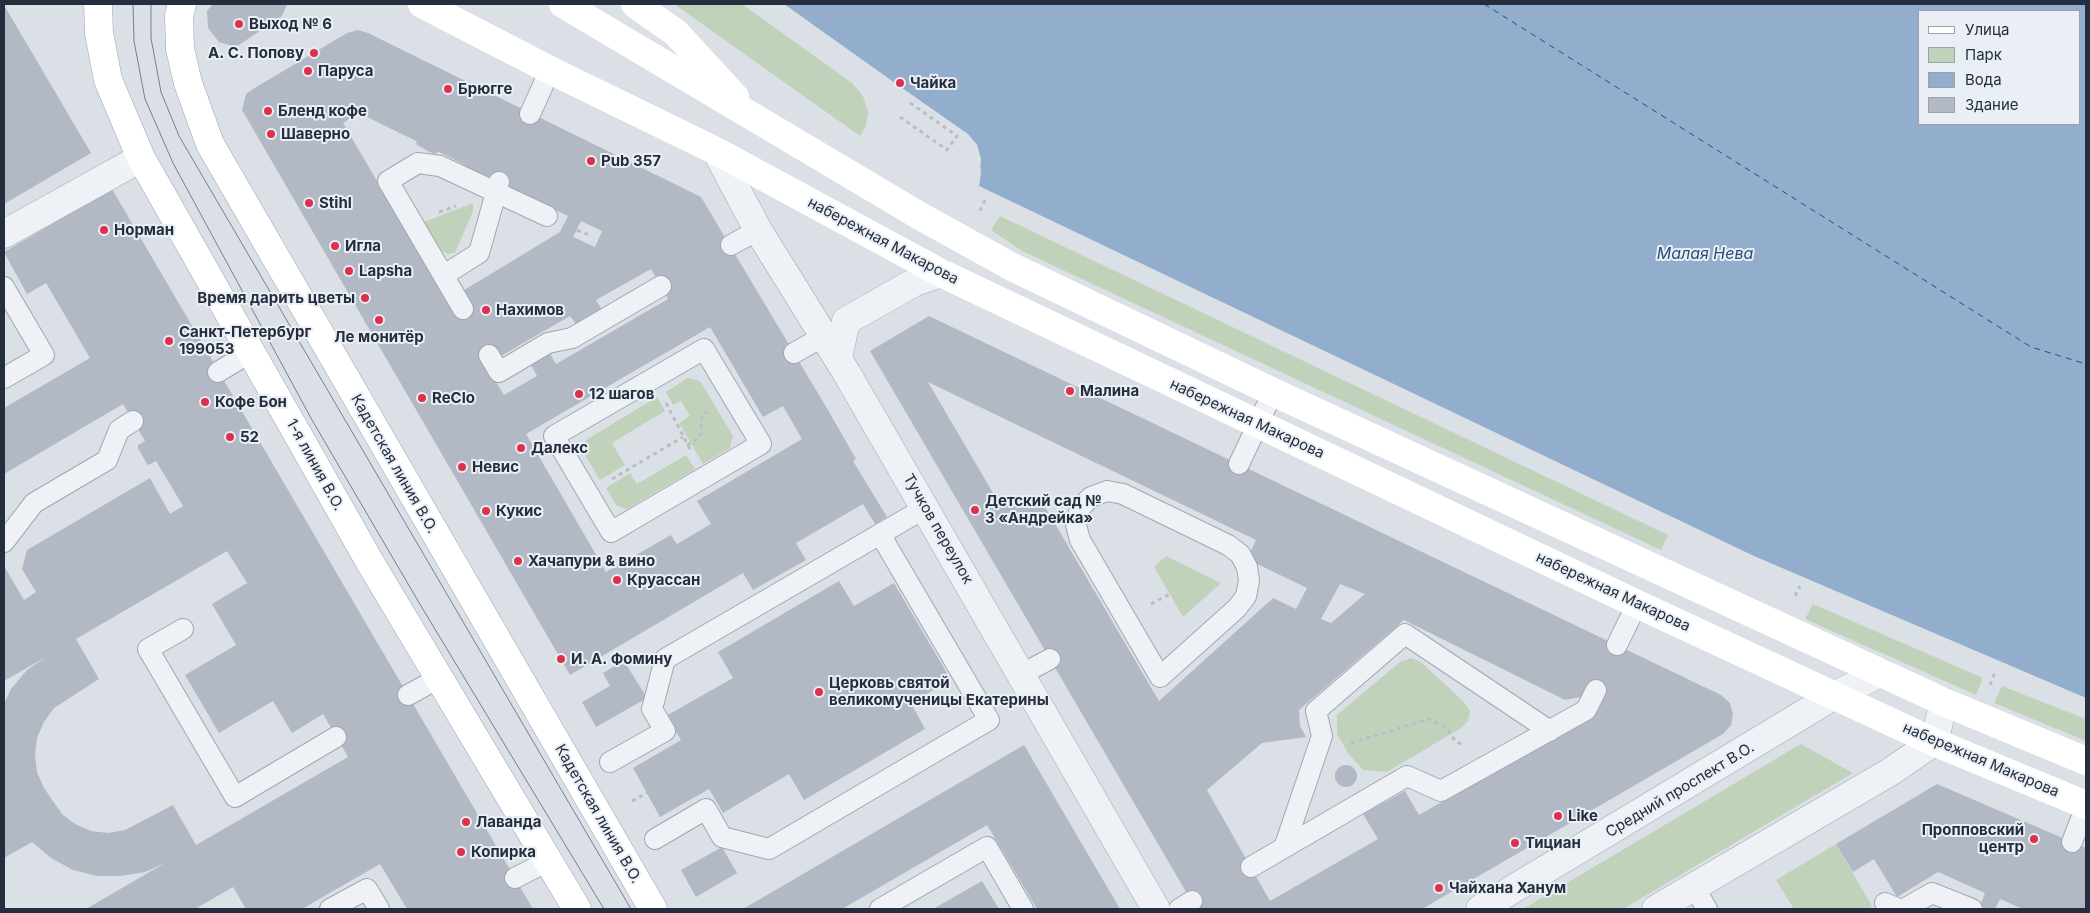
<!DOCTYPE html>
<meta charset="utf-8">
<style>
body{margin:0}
#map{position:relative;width:2090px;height:913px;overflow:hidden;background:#dbe0e7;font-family:Inter,sans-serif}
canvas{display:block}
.frame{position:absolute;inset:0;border:5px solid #242e3e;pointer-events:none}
.legend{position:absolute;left:1918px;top:10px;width:162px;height:115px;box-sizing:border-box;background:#eaeff5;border:1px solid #9ba2ac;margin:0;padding:6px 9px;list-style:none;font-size:15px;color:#242e3e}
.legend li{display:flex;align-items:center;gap:10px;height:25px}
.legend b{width:25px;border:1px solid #9ba2ac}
</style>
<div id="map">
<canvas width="2090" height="913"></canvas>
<div class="frame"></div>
<ul class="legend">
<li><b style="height:6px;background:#fff"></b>Улица</li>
<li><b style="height:14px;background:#c1d2bb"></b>Парк</li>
<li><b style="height:14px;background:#92aecc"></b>Вода</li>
<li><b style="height:14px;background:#b2b9c4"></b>Здание</li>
</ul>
</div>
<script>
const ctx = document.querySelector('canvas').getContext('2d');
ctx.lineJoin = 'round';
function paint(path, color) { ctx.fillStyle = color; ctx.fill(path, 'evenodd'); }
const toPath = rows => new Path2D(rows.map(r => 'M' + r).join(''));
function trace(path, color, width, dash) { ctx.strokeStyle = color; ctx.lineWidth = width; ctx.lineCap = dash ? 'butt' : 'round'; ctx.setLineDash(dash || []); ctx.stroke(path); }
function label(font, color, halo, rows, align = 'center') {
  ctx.font = font + ' Inter,sans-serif'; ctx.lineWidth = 4; ctx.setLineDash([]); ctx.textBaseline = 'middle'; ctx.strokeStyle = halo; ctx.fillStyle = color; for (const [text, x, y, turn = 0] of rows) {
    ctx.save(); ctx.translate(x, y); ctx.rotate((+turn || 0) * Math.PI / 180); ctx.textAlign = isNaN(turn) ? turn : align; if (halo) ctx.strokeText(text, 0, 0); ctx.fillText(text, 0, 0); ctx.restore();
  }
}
paint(toPath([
 [674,4,742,4,852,83,863,96,868,112,866,126,860,136],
 [473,203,473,211,455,253,448,254,441,250,424,222],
 [1000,216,1668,535,1661,550,1022,251,991,230],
 [688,378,700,381,733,436,730,448,703,464,679,423,690,416,681,401,673,405,666,392],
 [657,397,665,411,612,443,625,465,600,480,583,452,586,440],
 [686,455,695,469,627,509,617,506,606,488,630,473,637,484],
 [1166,556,1221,583,1183,617,1154,567],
 [1813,604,1983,678,1976,695,1805,619],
 [1411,658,1421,662,1463,701,1470,711,1468,721,1461,728,1387,772,1363,770,1348,753,1337,734,1337,715,1400,662],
 [2002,686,2086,719,2086,741,1994,703],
 [1801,744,1853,773,1623,909,1523,909],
 [1836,844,1872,906,1867,909,1794,909,1776,880]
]), '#c1d2bb');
paint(toPath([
 [784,4,2086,4,2086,698,1754,556,979,186,981,173,977,145,968,135],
 [1919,11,2079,11,2079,124,1919,124]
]), '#92aecc');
paint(toPath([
 [909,93,968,134,977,145,981,159,979,186,977,185,978,160,974,147,966,136,907,95]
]), '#dbe0e7');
trace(toPath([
 [1484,4,2031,347,2086,364]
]), '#2a4d76', 1, [6, 5]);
paint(toPath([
 [213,4,287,4,282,16,236,47,219,42,208,28,207,11],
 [4,5,91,153,4,204],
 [358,30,368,33,701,197,828,410,856,459,853,461,887,517,875,524,863,504,796,543,806,560,753,590,743,573,570,675,242,110,246,94,253,89,347,33],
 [359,113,416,141,417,145,426,150,434,154,439,152,465,165,462,171,483,182,486,176,568,216,560,232,461,292,455,314,343,123],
 [581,221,602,231,595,247,573,237],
 [651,269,668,299,556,364,549,352,530,363,537,376,504,395,482,359,501,356,570,316,577,325,602,310,596,300],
 [710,327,763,417,783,406,802,439,697,501,711,524,677,544,671,535,606,572,526,434],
 [112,189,533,909,407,909,380,864,302,909,246,909,233,887,195,909,86,909,165,863,145,872,121,876,97,876,73,870,51,858,32,842,4,858,4,704,11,689,27,670,46,657,4,681,4,566,24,600,36,592,22,569,27,550,150,478,170,514,183,506,156,461,149,465,147,464,138,448,138,445,145,441,123,404,4,474,4,408,90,358,46,283,27,294,4,252],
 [227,551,247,583,212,604,236,645,185,675,219,733,273,701,292,733,323,714,348,757,196,845,173,805,125,830,108,833,91,831,75,824,62,814,44,788,37,772,35,755,37,738,44,722,54,708,99,679,76,639],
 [929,316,1721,695,1730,703,1733,714,1731,725,1723,734,1422,909,1196,909,870,351],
 [928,382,1256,540,1247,559,1307,588,1296,609,1273,598,1159,701,1044,505,1015,496,1000,505],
 [1340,584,1365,594,1331,623,1321,619],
 [1404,620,1565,700,1581,697,1586,686,1604,694,1518,758,1419,815,1405,791,1363,814,1378,839,1270,901,1207,790,1262,743,1306,737,1300,726,1299,710],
 [839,581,854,606,894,583,951,680,911,703,925,729,804,800,789,774,723,813,709,789,660,817,633,768,681,740,666,716,733,678,718,652],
 [624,661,647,698,596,727,582,702,610,686,603,673],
 [1024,745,1120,909,1037,909,987,825,842,909,743,909],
 '1335 776a11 11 0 1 1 22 0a11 11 0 1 1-22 0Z',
 [1937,784,2086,848,2086,909,2023,909,2000,899,1995,909,1987,909,1980,906,1985,893,1938,872,1897,897,1874,859,1853,872,1836,844],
 [722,847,737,873,696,897,681,870],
 [982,881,999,909,933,909]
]), '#b2b9c4');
const service = toPath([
 [530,114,550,70],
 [731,245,758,230],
 [444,275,479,253,499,182],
 [4,287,44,355,4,378],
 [463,309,388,181,418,163,440,166,547,216],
 [704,349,761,444,611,532,554,436,704,349],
 [794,353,824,336],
 [489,355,499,372,548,343,572,338,661,286],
 [218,372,251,352],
 [1239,464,1273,392],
 [1107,491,1123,494,1228,545,1240,554,1247,567,1249,581,1246,596,1237,608,1160,677,1080,540,1076,525,1080,508,1091,497,1107,491],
 [4,542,34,503,107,460,119,430,133,421],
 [183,629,148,649,235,797,336,737],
 [1617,645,1637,604],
 [1022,674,1050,659],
 [408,695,439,678],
 [610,762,665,731,652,709,665,659,925,508],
 [655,839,706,809,722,837,769,849,989,720,880,534],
 [2072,842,2086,806],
 [1284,848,1322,736,1316,711,1405,634,1550,731],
 [1251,867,1407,776,1441,791,1586,710,1596,690],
 [515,878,548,861],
 [1694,887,1707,909],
 [1885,903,1899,909],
 [330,909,367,889,379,909],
 [880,909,987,847,1023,909],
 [1179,909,1192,901],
 [1904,909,1932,893,1972,909]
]);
const minor = toPath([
 [716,151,758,230,846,372,1156,909],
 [4,234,141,158],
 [838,358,846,321,915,282,941,273]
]);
const tertiary = toPath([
 [1480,909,1835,695,1881,673],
 [1656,909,1890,772,1934,742,1944,702]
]);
const primary = toPath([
 [98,4,99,33,108,80,141,158,371,564,577,909],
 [182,4,179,16,180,49,188,83,210,144,653,909]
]);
trace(service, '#a0a7b1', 22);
trace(minor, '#a0a7b1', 29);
trace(tertiary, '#a0a7b1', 29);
trace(primary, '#99a4b4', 29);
trace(toPath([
 [900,117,947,150,957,136,909,102],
 [980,211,985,200],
 [439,212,456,206],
 [577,230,589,235],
 [666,403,691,451],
 [687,445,700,437,702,416,707,412],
 [612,479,683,437],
 [1795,596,1800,586],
 [1151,604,1170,594],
 [1990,685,1995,672],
 [1351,743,1429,719,1447,728,1455,741,1463,745],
 [632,801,647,793]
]), '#b9bec5', 3, [4, 4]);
trace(service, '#eef1f5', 20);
trace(minor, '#eef1f5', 28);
trace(tertiary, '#eef1f5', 28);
trace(toPath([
 [422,4,550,70,716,151,941,273,1637,604,1934,742,2086,805],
 [563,4,920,216,1012,267,1273,392,1944,702,2086,761],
 [635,4,676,33,735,97]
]), '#fff', 28);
trace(primary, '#fff', 28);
trace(toPath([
 [133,4,134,41,145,99,173,163,312,420,421,606,604,909],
 [151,4,151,38,161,92,179,136,631,909]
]), '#737f92', 1);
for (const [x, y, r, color] of [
 [239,24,5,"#db314d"],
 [314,53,5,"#db314d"],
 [308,71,5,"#db314d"],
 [900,83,5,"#db314d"],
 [448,89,5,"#db314d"],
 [268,111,5,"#db314d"],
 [271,134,5,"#db314d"],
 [591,161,5,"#db314d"],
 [309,203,5,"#db314d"],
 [104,230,5,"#db314d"],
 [335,246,5,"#db314d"],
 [349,271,5,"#db314d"],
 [365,298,5,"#db314d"],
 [486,310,5,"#db314d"],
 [379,320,5,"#db314d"],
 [169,341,5,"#db314d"],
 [1070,391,5,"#db314d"],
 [579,394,5,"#db314d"],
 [422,398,5,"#db314d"],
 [205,402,5,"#db314d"],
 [230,437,5,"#db314d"],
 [521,448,5,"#db314d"],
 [462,467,5,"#db314d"],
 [975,510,5,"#db314d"],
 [486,511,5,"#db314d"],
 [518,561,5,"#db314d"],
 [617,580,5,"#db314d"],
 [561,659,5,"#db314d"],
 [819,692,5,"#db314d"],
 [1558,816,5,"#db314d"],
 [466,822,5,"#db314d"],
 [2034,839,5,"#db314d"],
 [1515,843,5,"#db314d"],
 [461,852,5,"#db314d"],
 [1439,888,5,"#db314d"]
]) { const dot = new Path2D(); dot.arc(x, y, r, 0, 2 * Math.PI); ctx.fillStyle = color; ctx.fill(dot); trace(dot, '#eaeff5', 2); }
label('bold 15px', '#242e3e', '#eaeff5', [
 ["Выход № 6",249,24],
 ["А. С. Попову",304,53,"right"],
 ["Паруса",318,71],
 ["Чайка",910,83],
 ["Брюгге",458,89],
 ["Бленд кофе",278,111],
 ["Шаверно",281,134],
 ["Pub 357",601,161],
 ["Stihl",319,203],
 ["Норман",114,230],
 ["Игла",345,246],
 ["Lapsha",359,271],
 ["Время дарить цветы",355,298,"right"],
 ["Нахимов",496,310],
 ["Санкт-Петербург",179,332],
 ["199053",179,349],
 ["Ле монитёр",379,337,"center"],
 ["Малина",1080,391],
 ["12 шагов",589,394],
 ["ReClo",432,398],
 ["Кофе Бон",215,402],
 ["52",240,437],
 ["Далекс",531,448],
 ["Невис",472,467],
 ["Детский сад №",985,501],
 ["3 «Андрейка»",985,518],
 ["Кукис",496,511],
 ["Хачапури & вино",528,561],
 ["Круассан",627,580],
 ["И. А. Фомину",571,659],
 ["Церковь святой",829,683],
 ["великомученицы Екатерины",829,700],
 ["Like",1568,816],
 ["Лаванда",476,822],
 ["Пропповский",2024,830,"right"],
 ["центр",2024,847,"right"],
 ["Тициан",1525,843],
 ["Копирка",471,852],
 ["Чайхана Ханум",1449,888]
], 'left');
label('15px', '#242e3e', '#eaeff5', [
 ["набережная Макарова",883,241,28],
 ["набережная Макарова",1247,419,25],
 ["Кадетская линия В.О.",394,464,60],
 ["1-я линия В.О.",315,465,61],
 ["Тучков переулок",938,529,60],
 ["набережная Макарова",1613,592,25],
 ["набережная Макарова",1981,760,23],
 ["Средний проспект В.О.",1680,790,-31],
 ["Кадетская линия В.О.",598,814,60]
]);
label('italic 16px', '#2a4d76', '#eaeff5', [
 ["Малая Нева",1705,254]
]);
</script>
